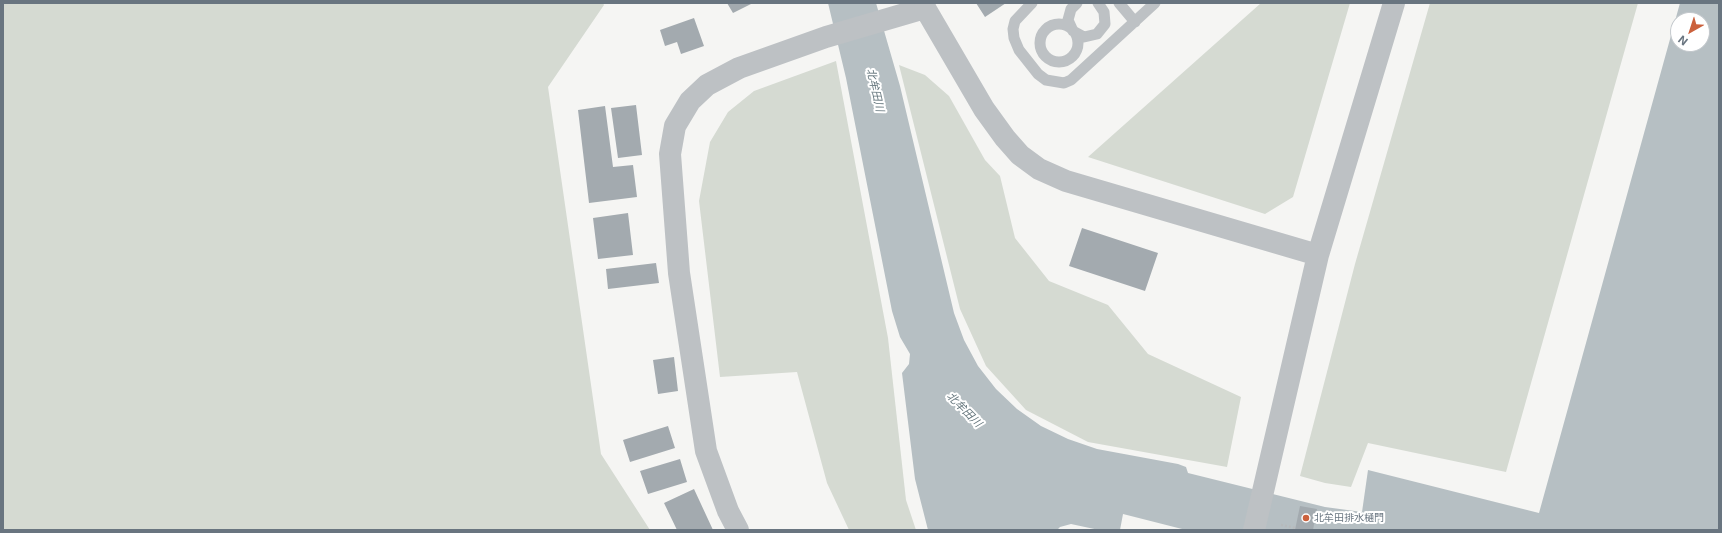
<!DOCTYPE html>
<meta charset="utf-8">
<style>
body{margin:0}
#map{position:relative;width:1722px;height:533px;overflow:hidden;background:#f5f5f3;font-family:Inter,sans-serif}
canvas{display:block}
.frame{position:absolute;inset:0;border:4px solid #697580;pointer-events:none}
.north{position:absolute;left:1670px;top:12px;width:40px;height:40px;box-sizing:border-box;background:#fff;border:1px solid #c3c8cc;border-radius:50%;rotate:219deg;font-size:11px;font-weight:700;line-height:16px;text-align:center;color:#697580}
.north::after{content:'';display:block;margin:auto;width:14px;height:18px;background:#cb613d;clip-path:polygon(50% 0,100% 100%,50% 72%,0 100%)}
</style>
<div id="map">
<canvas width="1722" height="533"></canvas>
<div class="frame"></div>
<div class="north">N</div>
</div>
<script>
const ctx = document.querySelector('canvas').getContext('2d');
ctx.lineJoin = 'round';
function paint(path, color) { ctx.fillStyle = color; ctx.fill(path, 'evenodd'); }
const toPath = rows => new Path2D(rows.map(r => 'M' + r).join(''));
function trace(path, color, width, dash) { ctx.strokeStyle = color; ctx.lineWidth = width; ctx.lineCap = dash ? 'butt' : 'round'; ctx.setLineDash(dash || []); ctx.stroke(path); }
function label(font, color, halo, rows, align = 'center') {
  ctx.font = font + ' Inter,"Noto Sans JP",sans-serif'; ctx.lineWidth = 4; ctx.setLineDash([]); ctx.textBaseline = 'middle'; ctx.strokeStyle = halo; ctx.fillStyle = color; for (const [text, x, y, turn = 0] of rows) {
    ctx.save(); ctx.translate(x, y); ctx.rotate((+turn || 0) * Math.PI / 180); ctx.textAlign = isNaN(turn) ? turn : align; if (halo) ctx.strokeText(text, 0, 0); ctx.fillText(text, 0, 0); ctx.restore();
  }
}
paint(toPath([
 [3,3,603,3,604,5,548,87,601,454,650,530,3,530],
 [1261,3,1350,3,1293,197,1265,214,1088,157],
 [1430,3,1638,3,1506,472,1368,443,1351,487,1325,483,1300,476,1355,264],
 [836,61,888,338,906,500,916,530,849,530,827,483,797,372,720,377,699,201,710,142,728,112,754,91],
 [899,65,925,75,949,96,985,160,1000,176,1015,238,1049,281,1108,305,1148,354,1241,397,1227,467,1088,442,1026,410,986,366,960,309]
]), '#d5dad2');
paint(toPath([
 [828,3,876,3,900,86,954,313,964,340,978,366,996,389,1017,409,1041,426,1068,439,1097,449,1178,464,1186,467,1188,473,1325,507,1362,512,1368,470,1539,513,1680,3,1719,3,1719,530,1186,530,1123,514,1120,530,1099,530,1071,524,1060,527,1057,530,928,530,915,479,902,373,909,364,910,354,900,337,892,311,846,78],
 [1678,20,1702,20,1702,44,1678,44]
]), '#b6bfc3');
paint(toPath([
 [727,3,753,3,733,13],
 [976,3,1006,3,985,17],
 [694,18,704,46,681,54,677,42,665,46,660,30],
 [636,105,642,155,618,158,611,108],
 [605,106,613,167,633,165,637,197,589,203,578,110],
 [628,213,633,255,598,259,593,218],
 [1082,228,1158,253,1145,291,1069,266],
 [656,263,659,283,608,289,606,269],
 [674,357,678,391,658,394,653,360],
 [668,426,675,448,630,462,623,440],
 [680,459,687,482,648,494,640,471],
 [694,489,713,530,677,530,664,503],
 [1300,506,1317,509,1313,530,1295,530]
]), '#a3aaaf');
trace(toPath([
 [1281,525,1296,528]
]), '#b7babc', 2.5, [2, 2]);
trace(toPath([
 [1032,3,1015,21,1013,29,1014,38,1019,50,1038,74,1046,80,1064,83,1071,80,1155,3],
 [1077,3,1071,9,1068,20,1073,31,1084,37,1097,34,1105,24,1104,12,1098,3],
 [1119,3,1135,22],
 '1040 43a19 19 0 1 1 38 0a19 19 0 1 1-38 0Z'
]), '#bdc1c4', 11);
trace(toPath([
 [738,530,728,511,706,451,679,273,670,154,675,126,690,101,707,85,739,68,826,37,925,8,923,3]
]), '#bdc1c4', 22);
trace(toPath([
 [925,8,984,109,1005,138,1020,155,1039,169,1066,181,1318,255],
 [1254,530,1318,255,1394,3]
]), '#bdc1c4', 22);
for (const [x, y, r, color] of [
 [1306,518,4,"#cb613d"]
]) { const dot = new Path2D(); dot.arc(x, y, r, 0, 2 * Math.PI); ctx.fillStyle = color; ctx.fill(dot); trace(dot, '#fff', 1.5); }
label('10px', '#697580', '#fff', [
 ["北牟田排水樋門",1314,518]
], 'left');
label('italic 11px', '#64757c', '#fff', [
 ["北牟田川",875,90,77],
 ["北牟田川",964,410,45]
]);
</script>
